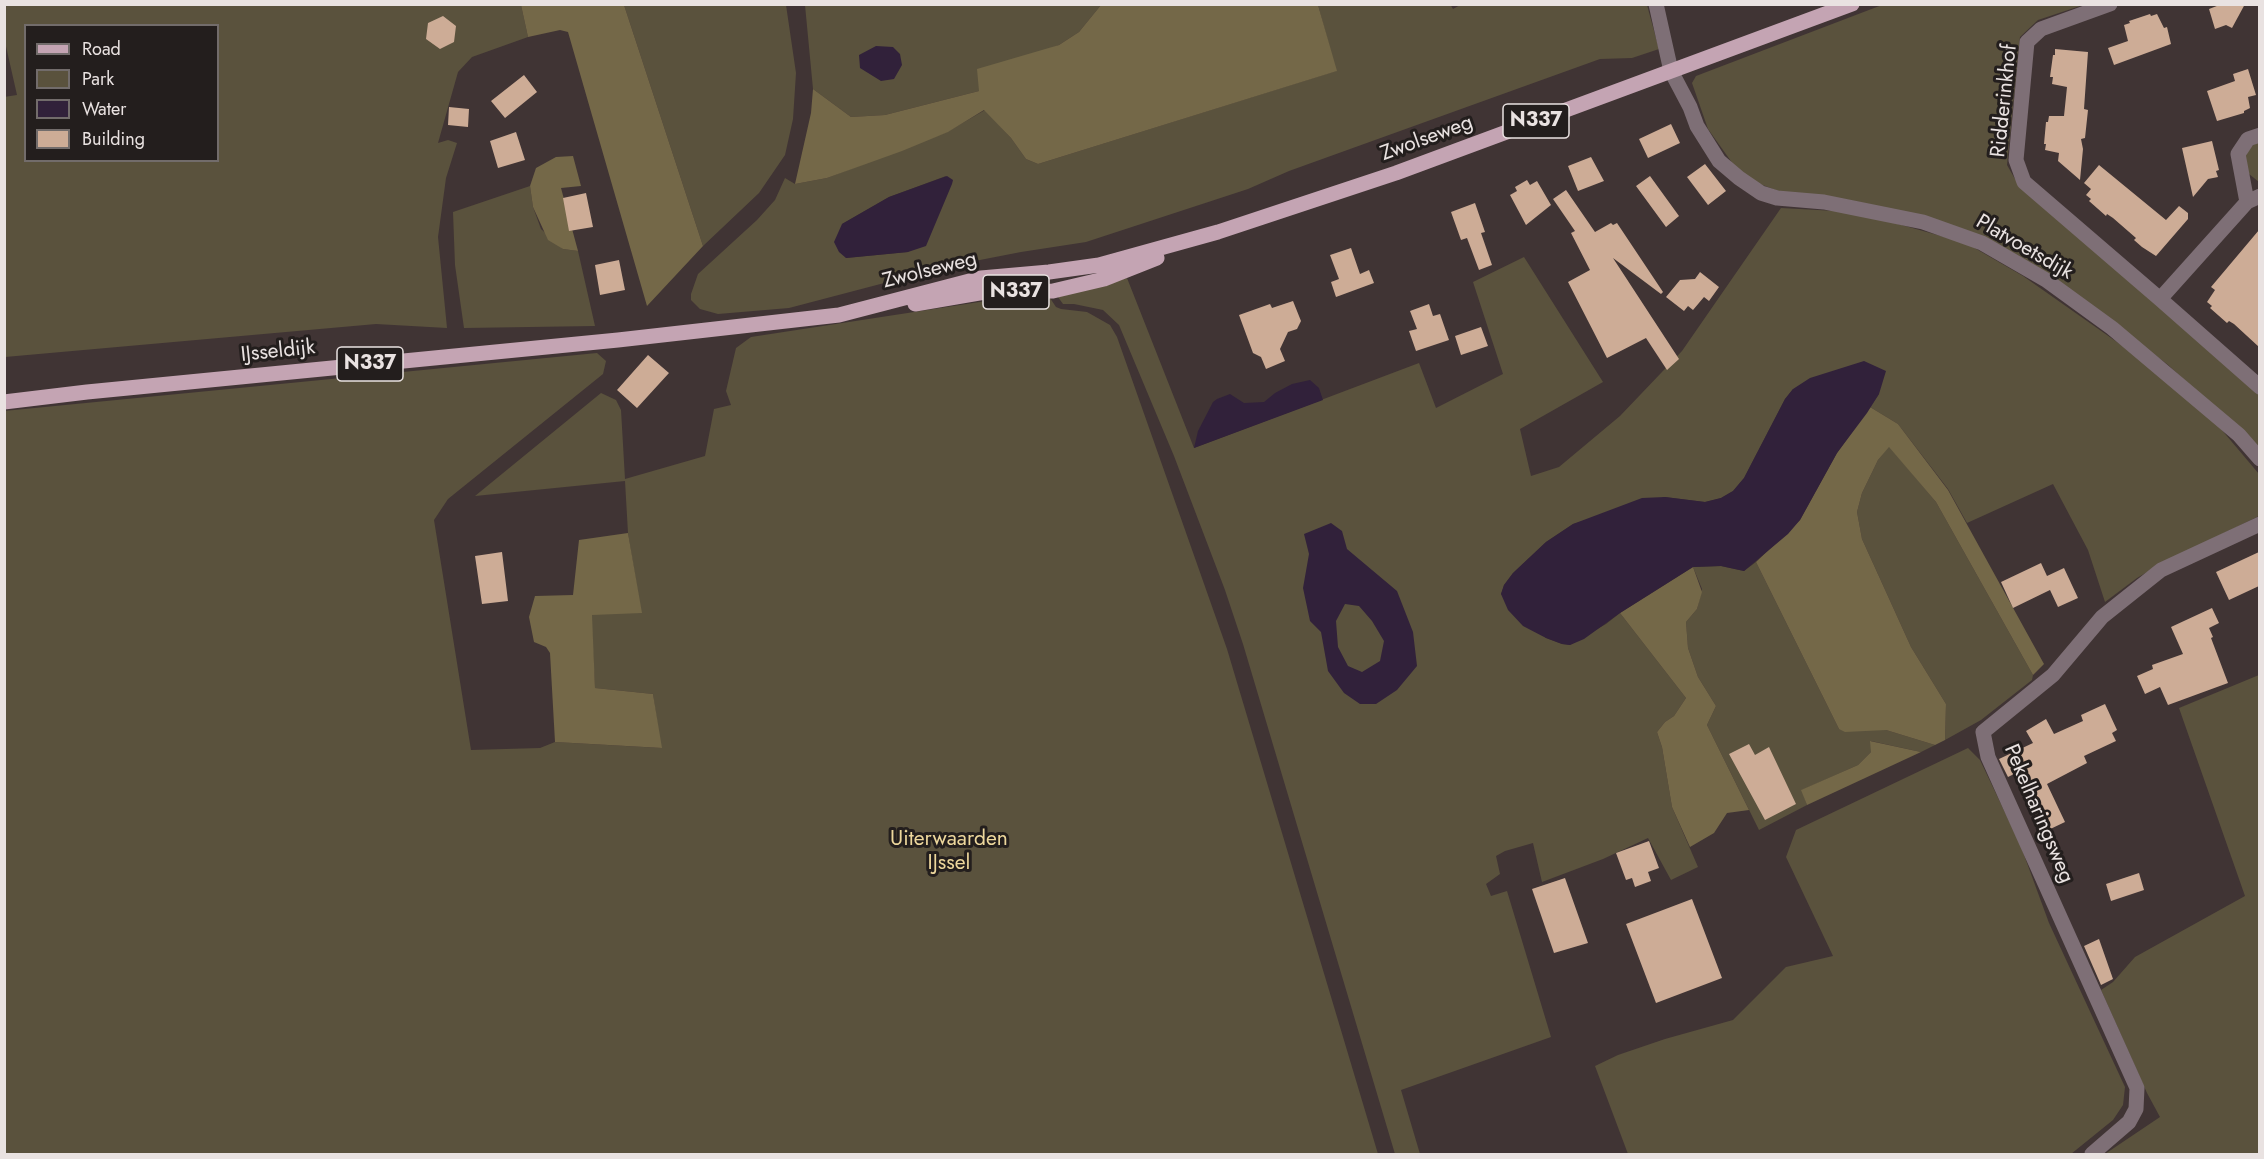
<!DOCTYPE html>
<style>
body{margin:0}
#map{position:relative;width:2264px;height:1159px;overflow:hidden;background:#403434;font-family:Jost,sans-serif}
canvas{display:block}
.frame{position:absolute;inset:0;border:6px solid #e9e2e1;pointer-events:none}
.legend{position:absolute;left:24px;top:24px;width:195px;height:138px;box-sizing:border-box;background:#231e1d;border:2px solid #726c6b;margin:0;padding:8px 10px;list-style:none;font-size:18px;color:#e9e2e1}
.legend li{display:flex;align-items:center;gap:12px;height:30px}
.legend b{width:30px;border:2px solid #726c6b}
</style>
<div id="map">
<canvas width="2264" height="1159"></canvas>
<div class="frame"></div>
<ul class="legend">
<li><b style="height:8px;background:#c4a4b3"></b>Road</li>
<li><b style="height:16px;background:#5a523d"></b>Park</li>
<li><b style="height:16px;background:#31213a"></b>Water</li>
<li><b style="height:16px;background:#cdac96"></b>Building</li>
</ul>
</div>
<script>
const ctx = document.querySelector('canvas').getContext('2d');
ctx.lineJoin = 'round';
function paint(path, color) { ctx.fillStyle = color; ctx.fill(path, 'evenodd'); }
const toPath = rows => new Path2D(rows.map(r => 'M' + r).join(''));
function trace(path, color, width, dash) { ctx.strokeStyle = color; ctx.lineWidth = width; ctx.lineCap = dash ? 'butt' : 'round'; ctx.setLineDash(dash || []); ctx.stroke(path); }
function label(font, color, halo, rows, align = 'center') {
  ctx.font = font + ' Jost,sans-serif'; ctx.lineWidth = 6; ctx.setLineDash([]); ctx.textBaseline = 'middle'; ctx.strokeStyle = halo; ctx.fillStyle = color; for (const [text, x, y, turn = 0] of rows) {
    ctx.save(); ctx.translate(x, y); ctx.rotate((+turn || 0) * Math.PI / 180); ctx.textAlign = isNaN(turn) ? turn : align; if (halo) ctx.strokeText(text, 0, 0); ctx.fillText(text, 0, 0); ctx.restore();
  }
}
paint(toPath([
 [1450,4,1453,9,1462,4,1647,5,1659,49,1632,58,1600,59,1289,171,1248,189,1086,242,1021,252,949,266,789,308,718,314,700,309,691,300,691,294,698,274,757,220,775,200,785,178,795,184,827,178,947,132,985,110,1011,138,1026,159,1038,164,1336,71,1318,5],
 [946,176,908,252,846,258,842,224,889,197],
 [5,5,521,5,528,37,472,57,458,72,438,143,448,140,457,143,446,178,438,237,447,328,376,324,5,357,4,97,17,95,5,42],
 [26,26,218,26,218,160,26,160],
 [624,5,786,5,796,73,793,119,785,155,759,193,703,246],
 [805,5,1101,5,1079,32,1059,45,1046,50,979,91,885,115,851,117,813,89],
 [1882,5,2083,5,2038,20,2020,37,2007,165,2015,179,2259,391,2259,448,2167,364,2068,291,1997,248,1786,194,1760,184,1738,171,1708,129,1692,83,1696,76],
 [2259,141,2259,182,2249,174,2244,162,2247,152,2253,145],
 [530,186,533,207,541,229,563,249,578,251,595,326,464,328,455,265,453,212],
 [1781,208,1836,211,1891,222,1966,243,2023,276,2124,347,2210,416,2259,474,2259,516,2159,565,2137,578,2105,602,2088,550,2053,484,1967,523,1948,489,1898,424,1870,407,1879,394,1793,389,1785,399,1744,478,1733,491,1721,498,1705,502,1665,497,1573,524,1546,542,1513,573,1504,585,1501,594,1546,638,1562,644,1570,645,1606,624,1620,613,1686,698,1674,716,1665,722,1657,732,1662,747,1672,807,1698,867,1671,880,1648,838,1603,859,1542,882,1533,843,1505,851,1496,856,1500,874,1486,884,1491,896,1507,891,1551,1037,1401,1090,1420,1154,1395,1154,1243,644,1225,590,1174,456,1119,325,1103,310,1074,304,1063,304,1058,297,1127,278,1194,448,1419,363,1436,408,1503,374,1473,282,1524,257,1603,382,1520,429,1531,476,1559,467,1620,416,1682,351],
 [1012,297,1050,298,1056,307,1061,309,1087,312,1110,325,1117,337,1227,649,1378,1154,5,1154,4,411,597,353,606,361,603,374,448,499,434,520,471,750,540,748,555,742,661,748,653,694,595,688,591,614,641,612,628,533,625,481,475,496,601,393,616,400,621,410,625,479,705,456,714,409,731,405,726,391,736,348,751,337],
 [1889,446,1936,502,2033,675,2032,680,1981,720,1945,740,1946,704,1911,647,1862,539,1857,512,1862,493,1878,460],
 [1756,562,1839,729,1886,730,1935,745,1921,752,1871,741,1871,752,1858,765,1802,790,1807,805,1759,830,1707,725,1716,706,1698,677,1688,648,1686,622,1697,609,1702,589,1693,567,1721,566,1744,571],
 [2259,675,2259,1154,2105,1154,2160,1117,2147,1093,2101,990,2113,982,2135,957,2245,896,2179,708],
 [1968,748,1980,760,2020,844,2049,923,2125,1087,2123,1105,2113,1120,2071,1154,1628,1154,1595,1066,1618,1055,1665,1039,1733,1020,1786,967,1833,956,1786,857,1796,830]
]), '#5a523d');
paint(toPath([
 [521,5,624,5,703,246,647,306,568,32,560,30,528,37],
 [1101,5,1318,5,1337,71,1038,164,1026,159,1011,138,984,110,948,132,902,151,827,178,795,184,811,113,813,89,851,117,885,115,979,91,977,69,1059,45,1079,32],
 [573,156,581,186,561,188,578,251,563,249,548,240,533,207,530,186,536,168,556,157],
 [1870,407,1898,424,1948,490,2044,664,2033,675,1936,502,1889,447,1878,460,1862,493,1857,512,1862,539,1911,647,1946,704,1945,740,1935,745,1886,730,1845,732,1839,729,1756,562,1800,520,1837,453],
 [628,533,642,613,592,615,595,688,653,694,662,748,555,742,550,653,546,647,534,642,529,617,535,596,573,595,579,540],
 [1693,567,1702,592,1697,609,1686,622,1688,648,1698,677,1716,706,1707,725,1749,810,1727,813,1714,833,1690,847,1672,807,1662,747,1657,732,1665,722,1674,716,1686,698,1620,613],
 [1870,741,1921,752,1807,805,1801,790,1858,765,1871,752]
]), '#746848');
paint(toPath([
 [876,46,893,47,900,54,902,65,894,79,881,81,860,68,859,55],
 [947,176,953,180,952,184,926,246,908,252,846,258,839,252,834,242,842,224,889,197],
 [1864,361,1886,371,1879,394,1867,413,1837,453,1800,520,1788,534,1744,571,1721,566,1693,567,1620,613,1584,639,1570,645,1562,644,1546,638,1523,626,1508,610,1501,594,1504,585,1513,573,1546,542,1573,524,1642,498,1665,497,1705,502,1721,498,1733,491,1744,478,1785,399,1793,389,1810,378],
 [1310,380,1319,388,1323,400,1194,448,1198,431,1213,402,1217,399,1230,394,1244,403,1264,402,1275,393,1292,384],
 [1331,523,1342,531,1347,549,1397,591,1413,632,1417,666,1397,690,1376,704,1360,704,1344,693,1328,671,1321,632,1310,621,1303,588,1309,554,1304,534],
 [1345,604,1359,606,1372,621,1384,641,1380,661,1362,672,1348,666,1338,647,1336,621]
]), '#31213a');
paint(toPath([
 [2222,4,2245,4,2232,28,2226,25,2215,29,2209,9],
 [2150,14,2151,16,2157,14,2164,28,2167,27,2171,44,2114,65,2108,48,2128,41,2124,25,2130,23,2129,21],
 [443,16,456,26,454,42,440,49,426,39,428,23],
 [2055,49,2088,52,2084,109,2088,110,2085,138,2081,139,2083,149,2080,180,2058,161,2059,153,2045,150,2046,144,2044,144,2046,122,2048,122,2049,116,2064,116,2067,87,2052,84,2053,77,2050,77,2053,55,2055,55],
 [2248,69,2256,95,2248,97,2250,108,2244,111,2244,113,2217,121,2207,91,2235,81,2233,74],
 [524,75,537,92,505,118,491,101],
 [449,107,469,109,468,127,448,125],
 [1671,124,1680,143,1648,158,1639,139],
 [516,132,525,160,498,168,490,141],
 [2212,141,2219,170,2216,171,2218,177,2208,179,2193,197,2182,148],
 [1591,157,1604,181,1578,191,1568,166],
 [1705,164,1726,191,1708,205,1687,177],
 [2099,165,2166,220,2179,206,2188,213,2188,219,2156,256,2142,247,2134,240,2136,238,2113,218,2107,214,2106,216,2089,201,2091,199,2086,195,2091,189,2084,183],
 [1650,176,1679,216,1666,227,1636,186],
 [1527,180,1530,185,1537,181,1551,205,1526,225,1510,195,1517,191,1515,187],
 [1566,190,1595,232,1611,223,1613,225,1617,223,1663,292,1661,294,1613,258,1679,359,1667,370,1646,338,1607,358,1568,282,1590,270,1571,233,1575,231,1553,199],
 [586,193,593,227,569,231,563,198],
 [1475,203,1485,232,1481,233,1492,265,1479,270,1467,238,1461,240,1451,212],
 [2259,230,2259,347,2234,324,2229,321,2227,323,2210,308,2212,306,2207,302,2215,290,2211,287],
 [1351,248,1360,274,1369,270,1374,283,1336,297,1331,282,1339,279,1330,255],
 [619,260,625,290,600,295,595,265],
 [1700,272,1719,287,1709,301,1704,297,1693,310,1688,306,1684,311,1666,297,1680,280,1695,279],
 [1293,301,1301,321,1297,329,1288,332,1280,349,1285,361,1266,369,1261,357,1253,353,1239,315,1270,304,1272,308],
 [1429,304,1433,316,1440,314,1449,340,1416,351,1409,331,1417,329,1410,311],
 [1481,327,1488,346,1461,355,1455,336],
 [648,355,669,373,637,408,617,390],
 [502,552,508,601,482,604,475,556],
 [2259,552,2259,586,2229,600,2216,572],
 [2041,563,2047,576,2064,568,2078,598,2058,607,2050,590,2013,608,2001,582],
 [2212,608,2219,623,2209,628,2213,637,2211,638,2228,683,2168,705,2160,687,2145,694,2137,676,2153,669,2152,665,2183,654,2171,627],
 [2105,704,2117,730,2112,733,2116,741,2084,756,2087,763,2047,784,2065,822,2044,832,2016,773,2008,777,1999,759,2033,743,2026,731,2046,719,2054,734,2083,721,2081,715],
 [1749,744,1755,755,1769,747,1796,804,1765,820,1729,754],
 [1649,841,1659,868,1648,872,1651,881,1635,887,1632,878,1626,880,1616,853],
 [2139,873,2144,890,2111,901,2106,884],
 [1565,878,1588,943,1554,953,1532,889],
 [1692,899,1722,978,1656,1003,1626,924],
 [2099,939,2113,979,2101,985,2084,946]
]), '#cdac96');
trace(toPath([
 [1656,4,1671,71,1690,107,1697,126,1719,161,1739,178,1761,193,1777,198,1824,202,1923,222,1982,243,2046,280,2112,328,2239,435,2260,459],
 [2110,4,2041,29,2027,42,2016,160,2024,182,2160,299,2260,387],
 [2247,202,2238,154,2248,139,2260,135],
 [2160,299,2247,202,2260,196],
 [2092,1154,2129,1122,2136,1109,2137,1088,1988,757,1983,732,2053,675,2102,617,2161,570,2260,524]
]), '#7e6f76', 15);
trace(toPath([
 [915,304,985,292,1053,291,1104,279,1157,258],
 [4,402,87,392,618,340,839,315,981,278,1049,272,1099,265,1218,232,1396,173,1852,4]
]), '#c4a4b3', 15);
for (const [x, y, w] of [
 [1536,121,66],
 [1016,292,66],
 [370,364,66]
]) { const box = new Path2D(); box.roundRect(x - w / 2, y - 17, w, 34, 4.5); ctx.fillStyle = '#231e1d'; ctx.fill(box); trace(box, '#e9e2e1', 1.5); }
label('bold 20px', '#e9e2e1', null, [
 ["N337",1536,121],
 ["N337",1016,292],
 ["N337",370,364]
]);
label('21px', '#e9e2e1', '#231e1d', [
 ["Ridderinkhof",2005,101,-84],
 ["Zwolseweg",1427,139,-20],
 ["Platvoetsdijk",2024,248,30],
 ["Zwolseweg",930,271,-14],
 ["IJsseldijk",278,352,-6],
 ["Pekelharingsweg",2038,814,67]
]);
label('21px', '#edd79c', '#231e1d', [
 ["Uiterwaarden",949,840],
 ["IJssel",949,864]
]);
</script>
